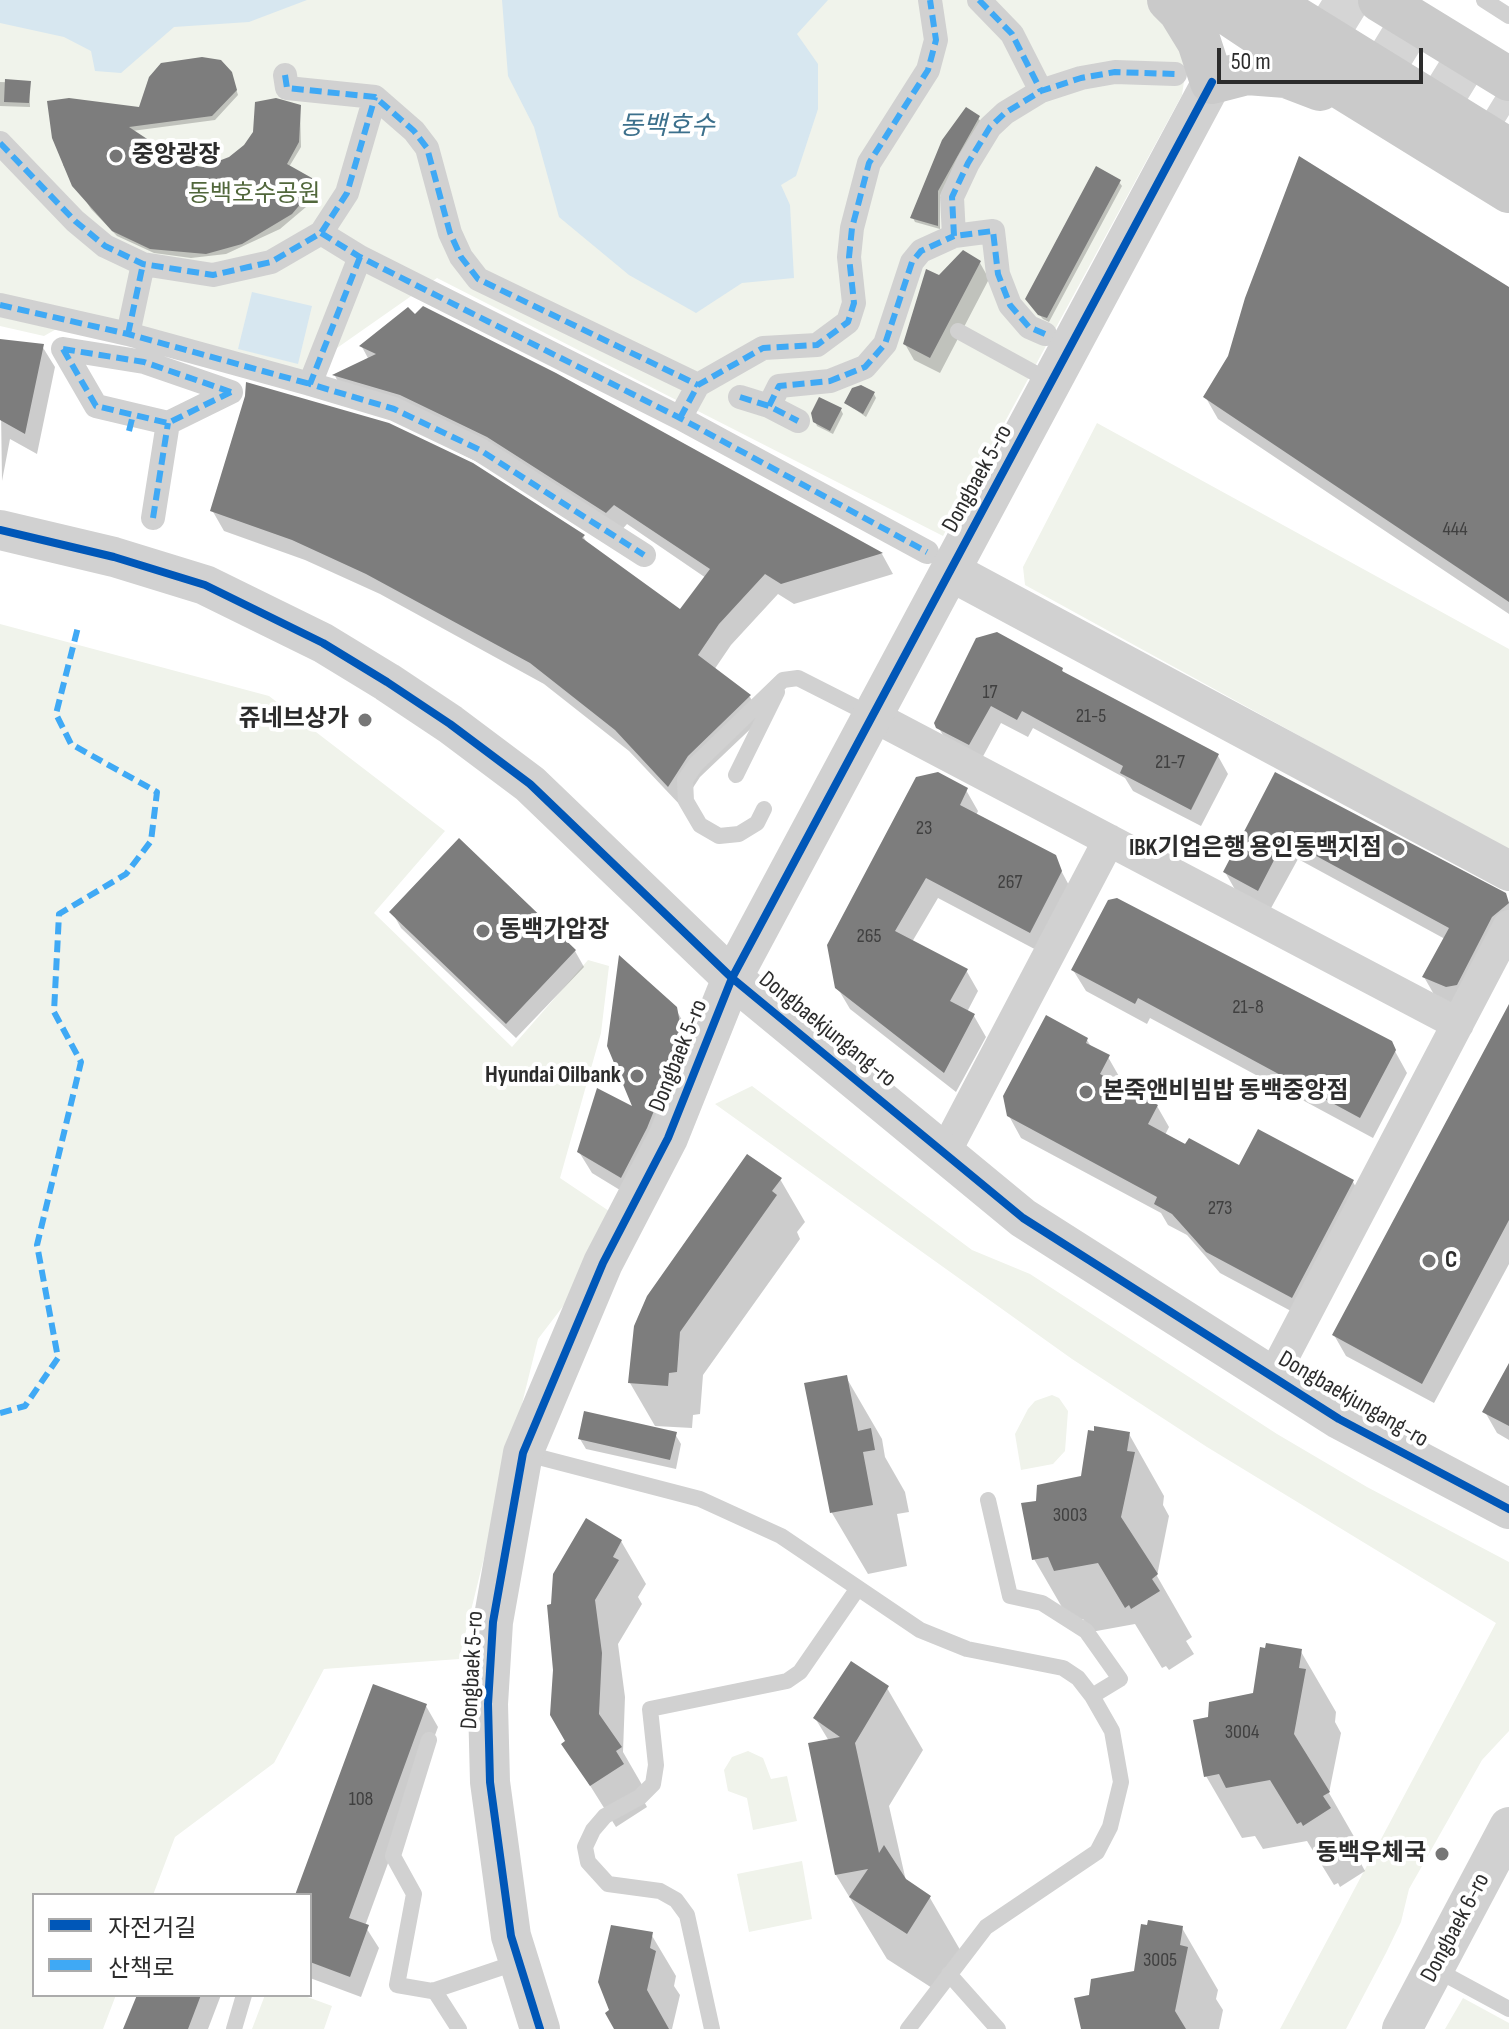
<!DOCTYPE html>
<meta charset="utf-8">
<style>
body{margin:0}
#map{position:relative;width:1509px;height:2029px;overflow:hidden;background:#fff;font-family:"Sofia Sans Condensed","Noto Sans KR",sans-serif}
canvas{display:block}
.legend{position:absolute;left:32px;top:1893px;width:280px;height:104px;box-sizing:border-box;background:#fff;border:2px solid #ababab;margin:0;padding:10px 14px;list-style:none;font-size:24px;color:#2c2c2c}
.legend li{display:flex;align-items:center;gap:16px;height:40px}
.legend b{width:40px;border:2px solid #ababab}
.scale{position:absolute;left:1217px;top:48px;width:206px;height:36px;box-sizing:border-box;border:4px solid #2c2c2c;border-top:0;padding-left:10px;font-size:24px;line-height:28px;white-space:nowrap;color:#2c2c2c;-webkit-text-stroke:6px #fff;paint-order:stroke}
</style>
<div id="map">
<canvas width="1509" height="2029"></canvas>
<ul class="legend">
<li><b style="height:10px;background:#0057b8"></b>자전거길</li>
<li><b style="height:10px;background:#3fa9f5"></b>산책로</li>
</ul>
<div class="scale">50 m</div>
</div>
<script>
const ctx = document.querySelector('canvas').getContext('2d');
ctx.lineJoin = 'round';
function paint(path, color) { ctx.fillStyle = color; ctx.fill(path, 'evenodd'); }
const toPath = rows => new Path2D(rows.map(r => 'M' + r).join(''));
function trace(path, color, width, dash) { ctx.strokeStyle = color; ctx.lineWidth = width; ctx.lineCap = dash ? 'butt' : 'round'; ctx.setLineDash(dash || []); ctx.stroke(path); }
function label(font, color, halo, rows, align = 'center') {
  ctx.font = font + ' "Sofia Sans Condensed","Noto Sans KR",sans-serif'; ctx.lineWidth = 8; ctx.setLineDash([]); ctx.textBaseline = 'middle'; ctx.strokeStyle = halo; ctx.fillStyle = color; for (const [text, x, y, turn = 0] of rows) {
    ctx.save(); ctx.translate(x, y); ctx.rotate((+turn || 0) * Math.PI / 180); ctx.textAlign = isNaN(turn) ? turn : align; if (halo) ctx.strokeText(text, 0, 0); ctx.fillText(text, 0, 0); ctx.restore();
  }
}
paint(toPath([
 [0,0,1157,0,1187,61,1182,95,943,536,437,278,287,383,67,323,44,336,0,326],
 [1097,423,1509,649,1509,851,1025,585,1023,567],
 [0,624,269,696,445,831,374,913,512,1047,588,960,609,966,601,1033,560,1178,609,1211,564,1305,538,1339,459,1659,324,1669,274,1763,175,1837,153,1895,34,1895,34,1995,116,1995,103,2029,0,2029],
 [752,1086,972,1250,1030,1274,1277,1434,1367,1487,1509,1562,1509,1731,1482,1760,1409,1889,1401,1922,1386,1953,1346,2029,1280,2029,1496,1623,1207,1447,1072,1359,715,1104],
 [1052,1395,1059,1398,1068,1411,1065,1451,1053,1464,1021,1470,1015,1434,1028,1409,1035,1401],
 [748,1751,763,1758,771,1779,787,1776,797,1821,753,1830,747,1798,728,1791,724,1770,732,1757],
 [802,1861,812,1919,749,1932,737,1874],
 [265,1995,302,1995,332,2006,324,2029,252,2029],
 [1463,1998,1509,2023,1509,2029,1445,2029]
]), '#f0f3eb');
paint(toPath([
 [0,0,307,0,249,22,174,27,121,73,95,71,91,51,64,37,0,23],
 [502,0,828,0,797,34,818,64,818,109,796,176,781,185,790,205,794,278,742,283,696,313,629,275,559,217,534,127,508,76],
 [252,292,312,306,298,364,238,349]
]), '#d7e7f0');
paint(toPath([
 [233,79,238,95,215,120,132,131,184,165,203,169,230,159,300,106,301,147,289,167,320,188,306,207,280,229,226,254,191,258,154,253,117,236,91,209,63,165,140,109],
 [0,82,29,83,30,107,0,106],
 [978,118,981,122,940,196,940,229,915,222,913,218],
 [1119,182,1122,186,1049,322,1043,319,1030,304],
 [980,263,989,279,940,373,914,360,905,344],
 [1509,289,1509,614,1218,419,1206,398],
 [415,317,556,374,882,554,893,574,794,604,778,594,731,645,714,670,750,697,762,718,700,777,681,806,629,751,544,684,380,594,305,560,224,531,212,510,583,536,589,546,681,611,706,578,627,524,619,533,346,396,335,376,369,360,362,347],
 [0,341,42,346,55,367,37,454,10,439,2,481],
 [874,394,876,398,866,417,846,403],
 [841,410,843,414,833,434,817,426,815,421],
 [1062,670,1065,675,1218,756,1228,774,1201,826,1133,791,1125,778,1033,728,1028,737,1001,723,980,762,949,746,936,723],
 [1276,774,1504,895,1509,903,1509,934,1459,1008,1436,998,1424,977,1445,939,1298,859,1270,910,1237,893,1225,872],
 [966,790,978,811,976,816,1054,857,1073,893,1042,953,938,898,912,942,966,970,978,991,967,1012,974,1016,986,1037,956,1092,850,1009,837,987],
 [460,840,575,951,584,967,516,1038,401,928,392,912],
 [1073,970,1390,1042,1407,1073,1373,1138,1150,1018,1147,1024,1086,991],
 [675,1008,688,1030,694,1061,633,1198,592,1173,579,1152,636,1110],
 [1509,1008,1509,1264,1434,1403,1346,1356,1334,1335],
 [1087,1040,1092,1048,1108,1057,1120,1078,1116,1085,1157,1106,1169,1127,1165,1135,1240,1168,1353,1182,1365,1203,1304,1318,1220,1273,1187,1235,1168,1225,1161,1213,1021,1138,1009,1116],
 [780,1179,805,1222,797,1232,800,1239,703,1375,700,1414,693,1415,692,1428,655,1426,630,1383],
 [1509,1367,1509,1440,1497,1433,1485,1412],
 [846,1377,882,1439,885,1457,905,1492,909,1512,897,1514,907,1566,868,1574,832,1513,806,1385],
 [675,1434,681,1444,676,1469,586,1449,580,1439],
 [1129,1434,1164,1496,1163,1505,1169,1516,1157,1576,1192,1637,1186,1641,1194,1654,1169,1670,1166,1666,1162,1668,1135,1624,1091,1632,1083,1619,1070,1621,1034,1559,1037,1502,1083,1478],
 [621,1541,646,1584,638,1597,642,1604,618,1644,625,1697,623,1752,645,1790,640,1794,647,1807,616,1827,564,1744,567,1742,555,1670],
 [1300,1650,1336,1712,1335,1722,1341,1733,1329,1793,1364,1854,1358,1858,1365,1871,1340,1887,1338,1883,1334,1885,1307,1841,1263,1849,1255,1836,1242,1838,1206,1776,1209,1719,1255,1695],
 [887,1688,923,1750,889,1806,906,1881,930,1898,966,1960,943,1995,887,1959,836,1875,829,1741,815,1718],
 [426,1706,438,1727,365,1926,379,1948,361,1997,310,1978,310,1895,297,1895],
 [1182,1928,1218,1990,1216,1999,1223,2010,1219,2029,1083,2029,1091,1996,1136,1972],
 [651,1934,676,1976,674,1986,680,1995,672,2029,615,2029],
 [139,1995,221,1995,208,2029,125,2029]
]), '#0003');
paint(toPath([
 [202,57,221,60,232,72,237,90,212,116,129,127,185,164,203,167,229,157,244,145,253,132,255,102,276,98,301,105,299,142,287,164,319,182,292,214,242,244,206,254,150,249,112,231,72,186,52,138,47,101,69,98,139,107,149,77,161,63],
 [5,79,31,81,29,103,4,102],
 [966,107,980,116,938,191,938,226,910,218,942,140],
 [1299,156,1509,287,1509,602,1203,397,1228,356,1245,298],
 [1096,166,1121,180,1047,318,1038,315,1025,299],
 [963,250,981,261,930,358,903,344,926,269,939,275],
 [423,306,556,373,883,553,781,584,765,574,719,624,698,655,751,695,688,756,668,787,615,730,530,663,366,574,292,540,210,511,245,396,246,382,389,423,473,463,585,535,582,538,680,609,710,569,614,505,606,513,487,437,400,395,332,375,376,354,359,346,408,307,415,314],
 [0,339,44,344,25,434,0,420],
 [861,385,875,392,863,414,844,403,852,388],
 [819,397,842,408,830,431,813,422,811,413],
 [997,632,1063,668,1062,671,1219,754,1191,810,1120,773,1123,766,1022,711,1017,720,991,706,969,745,936,728,934,723,976,638],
 [938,772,968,788,960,805,1056,855,1062,871,1030,933,926,878,895,931,968,969,950,1001,975,1014,944,1073,835,988,827,945,916,777],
 [1275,772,1506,893,1509,903,1492,917,1457,985,1446,987,1422,977,1449,928,1285,839,1258,891,1223,872],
 [459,838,576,950,506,1024,389,912],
 [1117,898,1392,1041,1396,1050,1360,1118,1138,998,1135,1004,1071,970,1108,900],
 [619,955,677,1007,683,1039,647,1128,621,1178,577,1152,597,1088,632,1106,607,1046],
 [1509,1004,1509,1220,1422,1384,1332,1335],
 [1046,1015,1088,1038,1086,1043,1110,1055,1100,1074,1158,1105,1148,1124,1185,1144,1189,1138,1239,1165,1258,1129,1354,1180,1292,1298,1206,1252,1172,1214,1154,1204,1157,1197,1007,1116,1003,1096],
 [747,1154,782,1178,772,1191,777,1195,680,1332,677,1372,669,1373,668,1386,628,1383,634,1326,647,1296],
 [1509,1363,1509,1426,1482,1412],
 [847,1375,858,1431,871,1428,875,1450,863,1452,873,1505,830,1513,804,1383],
 [584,1411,677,1432,670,1460,578,1439],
 [1094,1426,1130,1432,1127,1451,1135,1452,1121,1517,1158,1574,1152,1579,1160,1591,1131,1609,1129,1605,1125,1608,1098,1563,1054,1571,1048,1557,1032,1560,1021,1503,1036,1501,1037,1485,1081,1476,1088,1430,1094,1431],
 [586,1518,622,1540,613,1557,619,1560,595,1600,602,1653,599,1714,622,1747,616,1751,624,1764,590,1786,561,1744,565,1741,550,1715,553,1670,547,1605,551,1604,553,1574],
 [1266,1643,1302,1649,1299,1668,1306,1669,1294,1734,1330,1792,1323,1796,1331,1808,1303,1826,1301,1822,1297,1824,1270,1780,1226,1788,1219,1774,1204,1777,1193,1720,1208,1717,1209,1702,1253,1693,1260,1647,1265,1648],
 [851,1661,889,1686,855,1743,879,1853,884,1845,906,1879,931,1896,907,1934,849,1897,868,1869,835,1875,808,1743,840,1737,813,1718],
 [373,1684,427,1704,349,1918,369,1925,350,1977,310,1962,310,1895,295,1895],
 [1148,1920,1183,1926,1180,1945,1188,1947,1175,2011,1186,2029,1081,2029,1074,1998,1089,1995,1091,1979,1134,1971,1141,1924,1147,1925],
 [611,1925,653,1932,650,1948,656,1951,647,1990,669,2029,614,2029,605,2013,609,2010,598,1982],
 [137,1995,201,1995,188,2029,123,2029]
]), '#7d7d7d');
trace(toPath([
 [1322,0,1509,115]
]), '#d5d5d5', 44, [44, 22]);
trace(toPath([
 [1484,0,1509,16],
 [958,331,1051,382],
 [736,775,777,692],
 [764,809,757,823,739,834,719,836,700,825,686,801,685,780,696,764,783,680,798,678,871,715],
 [523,1453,700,1499,781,1536,920,1630,967,1649,1063,1668,1078,1678,1092,1696,1112,1731,1121,1782,1110,1827,1097,1852,986,1927,908,2029],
 [988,1500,1010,1596,1042,1603,1086,1631,1120,1679,1092,1696],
 [429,1740,393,1856,414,1894,397,1985,432,1991,518,1962],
 [1435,1969,1509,2009],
 [949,1974,998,2029],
 [434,1990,459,2029],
 [234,2029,244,1995],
 [712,2029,687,1915,676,1900,660,1891,608,1884,588,1862,585,1847,593,1830,605,1816,640,1797,653,1784,656,1765,650,1709,787,1681,800,1672,858,1588]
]), '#d1d1d1', 16);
trace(toPath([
 [979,0,1012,34,1041,91],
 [285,75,287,88,375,97,414,131,427,148,450,233,461,257,478,279,698,385],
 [0,143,75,221,105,246,143,264,213,275,271,262,321,233,347,193,375,97],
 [321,233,360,257,680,418,927,552],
 [360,257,310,384,394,409,480,450,644,555],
 [0,305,128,334,310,384],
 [128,334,143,264],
 [1045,334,1029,327,1010,305,998,274,993,231,954,236,952,197,968,163,990,127,1005,113,1041,91,1081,78,1115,72,1175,74],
 [63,349,96,406,168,423,231,392],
 [63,349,144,362,231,392],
 [740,397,769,406,798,421],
 [769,406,779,386,830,381,865,367,885,344,912,262,921,251,954,236],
 [680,418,698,385,763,348,817,345,848,322,854,303,849,257,852,228,869,163,928,70,936,40,930,0],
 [153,518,168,423]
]), '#d1d1d1', 24);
trace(toPath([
 [873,716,1458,1024],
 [945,1152,1109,840],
 [1272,1378,1509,926]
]), '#d1d1d1', 32);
trace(toPath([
 [0,530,114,557,205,585,323,643,387,682,450,724,530,784,732,978,1023,1218,1339,1419,1509,1509],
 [950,571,1509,871],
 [540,2029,511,1936,490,1782,488,1704,493,1622,523,1453,603,1263,668,1138,732,978,1212,82],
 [1402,2029,1509,1827]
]), '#d1d1d1', 40);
trace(toPath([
 [1169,0,1180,11,1199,42,1212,82,1247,73,1286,76,1320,89],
 [1208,0,1310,68,1509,191],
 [1266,0,1509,150],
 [1380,0,1509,79]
]), '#cacaca', 44);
trace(toPath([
 [979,0,1012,34,1041,91],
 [285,75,287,88,375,97,414,131,427,148,450,233,461,257,478,279,698,385],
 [0,143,75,221,105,246,143,264,213,275,271,262,321,233,347,193,375,97],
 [321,233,360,257,680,418,927,552],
 [360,257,310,384,394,409,480,450,644,555],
 [0,305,128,334,310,384],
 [128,334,143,264],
 [1045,334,1029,327,1010,305,998,274,993,231,954,236,952,197,968,163,990,127,1005,113,1041,91,1081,78,1115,72,1175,74],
 [63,349,96,406,168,423,231,392],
 [63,349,144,362,231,392],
 [740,397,769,406,798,421],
 [769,406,779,386,830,381,865,367,885,344,912,262,921,251,954,236],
 [680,418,698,385,763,348,817,345,848,322,854,303,849,257,852,228,869,163,928,70,936,40,930,0],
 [129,431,133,415],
 [153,518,168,423],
 [0,1413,25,1406,58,1358,37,1245,81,1062,54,1012,59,914,126,874,151,841,157,792,71,744,56,714,78,627]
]), '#3fa9f5', 6, [12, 6]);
trace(toPath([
 [0,530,114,557,205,585,323,643,387,682,450,724,530,784,732,978,1023,1218,1339,1419,1509,1509],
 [540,2029,511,1936,490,1782,488,1704,493,1622,523,1453,603,1263,668,1138,732,978,1212,82]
]), '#0057b8', 8);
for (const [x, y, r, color] of [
 [116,156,8,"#767676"],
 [365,720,8,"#767676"],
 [1398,849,8,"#767676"],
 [483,931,8,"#767676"],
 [637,1076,8,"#767676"],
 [1086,1092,8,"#767676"],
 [1429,1261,8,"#767676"],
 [1442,1854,8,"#767676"]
]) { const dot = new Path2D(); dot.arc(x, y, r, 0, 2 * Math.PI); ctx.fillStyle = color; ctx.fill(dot); trace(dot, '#fff', 3); }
label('20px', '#404040', null, [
 ["444",1455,530],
 ["17",990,693],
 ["21-5",1091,717],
 ["21-7",1170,763],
 ["23",924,829],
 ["267",1010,883],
 ["265",869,937],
 ["21-8",1248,1008],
 ["273",1220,1209],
 ["3003",1070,1516],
 ["3004",1242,1733],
 ["108",361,1800],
 ["3005",1160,1961]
]);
label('bold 24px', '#2c2c2c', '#fff', [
 ["중앙광장",132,156],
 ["쥬네브상가",349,720,"right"],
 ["IBK기업은행 용인동백지점",1382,849,"right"],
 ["동백가압장",499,931],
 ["Hyundai Oilbank",621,1076,"right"],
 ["본죽앤비빔밥 동백중앙점",1102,1092],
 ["C",1445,1261],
 ["동백우체국",1426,1854,"right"]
], 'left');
label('24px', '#51673b', '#fff', [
 ["동백호수공원",254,195]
]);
label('24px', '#2c2c2c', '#fff', [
 ["Dongbaek 5-ro",978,479,-61],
 ["Dongbaekjungang-ro",827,1030,39],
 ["Dongbaek 5-ro",679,1056,-68],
 ["Dongbaekjungang-ro",1353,1400,30],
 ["Dongbaek 5-ro",473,1670,-87],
 ["Dongbaek 6-ro",1456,1928,-62]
]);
label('italic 26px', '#3c708c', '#fff', [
 ["동백호수",667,127]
]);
</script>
